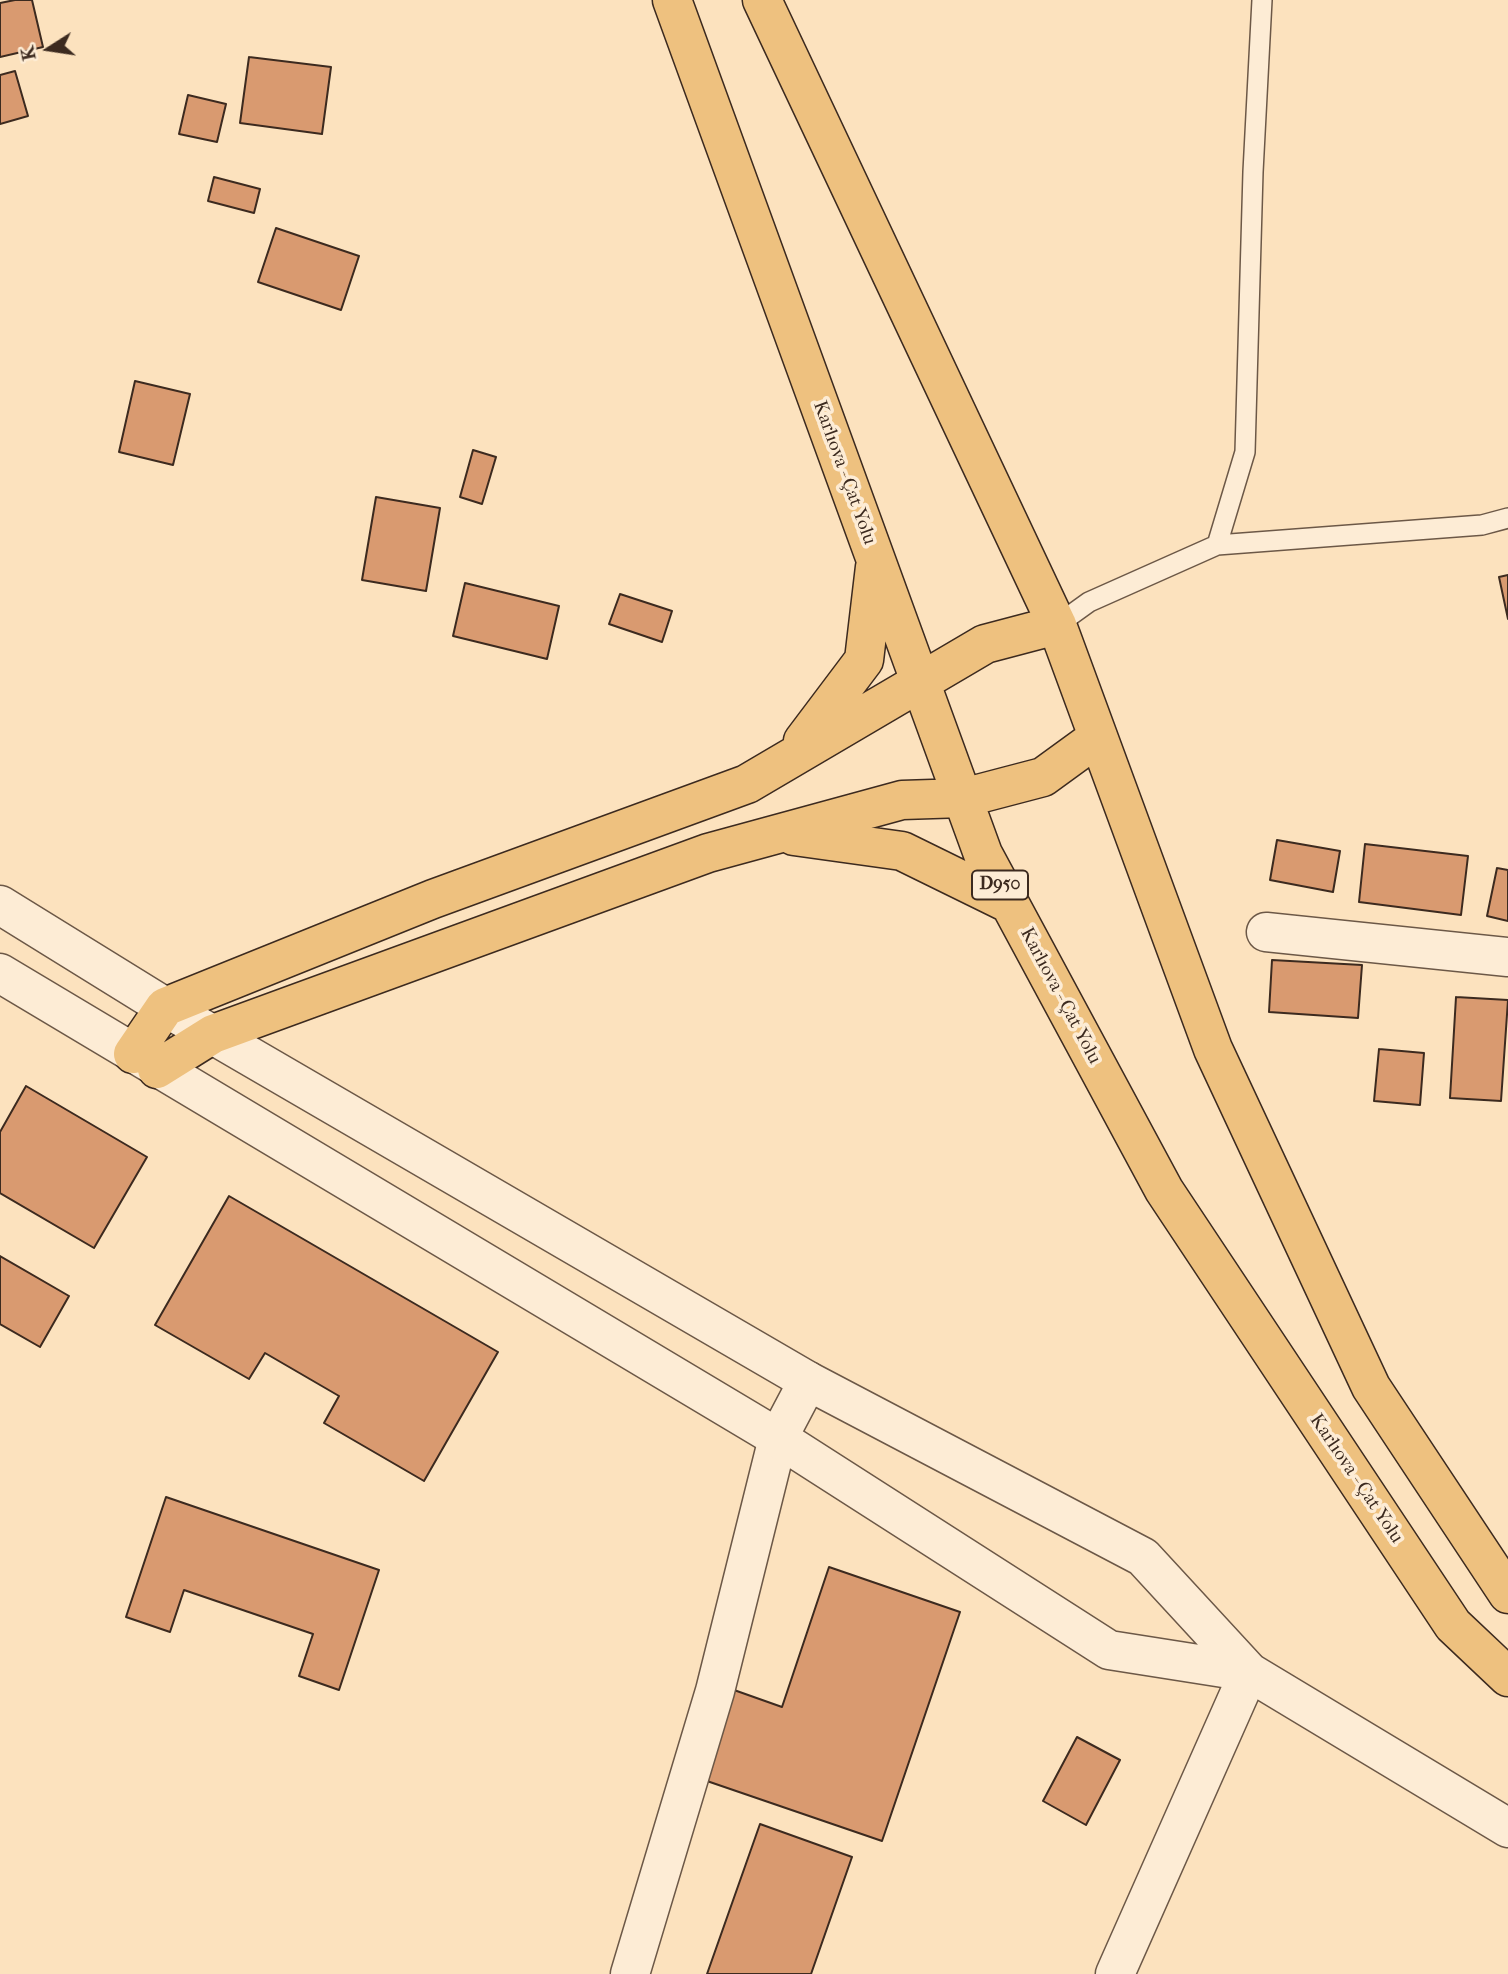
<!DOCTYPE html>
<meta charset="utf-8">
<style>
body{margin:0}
#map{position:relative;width:1508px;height:1974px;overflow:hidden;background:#fce2be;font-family:"IM FELL French Canon",serif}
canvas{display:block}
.north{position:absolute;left:14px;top:14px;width:70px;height:70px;-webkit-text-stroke:5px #fdecd5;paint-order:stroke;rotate:258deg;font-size:19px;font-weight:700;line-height:28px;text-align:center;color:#3c2a1f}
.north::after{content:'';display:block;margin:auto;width:24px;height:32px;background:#3c2a1f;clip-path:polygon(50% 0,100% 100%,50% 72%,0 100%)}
</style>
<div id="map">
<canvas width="1508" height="1974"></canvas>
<div class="north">K</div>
</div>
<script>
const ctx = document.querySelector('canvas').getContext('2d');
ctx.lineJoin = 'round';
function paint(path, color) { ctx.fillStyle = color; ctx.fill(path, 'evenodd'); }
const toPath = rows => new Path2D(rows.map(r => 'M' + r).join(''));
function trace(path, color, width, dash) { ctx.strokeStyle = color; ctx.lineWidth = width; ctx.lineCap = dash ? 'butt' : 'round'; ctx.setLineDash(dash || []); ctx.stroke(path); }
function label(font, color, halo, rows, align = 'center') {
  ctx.font = font + ' "IM FELL French Canon",serif'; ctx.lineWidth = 7; ctx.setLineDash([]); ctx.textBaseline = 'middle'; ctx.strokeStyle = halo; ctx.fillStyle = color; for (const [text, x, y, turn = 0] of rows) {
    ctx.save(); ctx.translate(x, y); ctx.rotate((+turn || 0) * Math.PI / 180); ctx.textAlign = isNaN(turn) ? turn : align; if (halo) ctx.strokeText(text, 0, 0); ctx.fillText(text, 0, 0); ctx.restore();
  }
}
const building = toPath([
 [15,0,32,0,43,47,0,57,0,3,15,0],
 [249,57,331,67,322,134,240,123,249,57],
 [15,71,28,116,0,124,0,75,15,71],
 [188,95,226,104,217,142,179,134,188,95],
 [214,177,260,189,254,213,208,201,214,177],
 [276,228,359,256,341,310,258,282,276,228],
 [135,381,190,394,173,465,119,452,135,381],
 [473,450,496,457,482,504,460,497,473,450],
 [376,497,440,508,426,591,362,580,376,497],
 [1508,575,1508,619,1499,577,1508,575],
 [465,583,559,606,547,659,453,636,465,583],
 [620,594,672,611,662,642,609,624,620,594],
 [1277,840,1340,851,1333,892,1270,880,1277,840],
 [1365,844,1468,856,1461,915,1359,902,1365,844],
 [1497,868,1508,870,1508,921,1487,916,1497,868],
 [1272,960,1362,965,1358,1018,1269,1012,1272,960],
 [1456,997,1508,1000,1501,1101,1450,1098,1456,997],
 [1379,1049,1424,1053,1420,1105,1374,1101,1379,1049],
 [26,1086,147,1157,94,1248,0,1193,0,1132,26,1086],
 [229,1196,498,1352,424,1481,324,1423,339,1396,265,1353,249,1379,155,1325,229,1196],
 [0,1256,69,1296,40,1347,0,1324,0,1256],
 [166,1497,379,1570,339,1690,299,1676,313,1634,184,1590,170,1632,126,1617,166,1497],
 [829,1567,960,1612,882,1841,704,1780,734,1690,782,1707,829,1567],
 [1077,1737,1120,1760,1086,1825,1043,1801,1077,1737],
 [760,1824,852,1857,811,1974,707,1974,760,1824]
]);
paint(building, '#d99a70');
trace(building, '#3c2a1f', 2);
const service = toPath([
 [1217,545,1482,525,1508,518],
 [1057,625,1089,602,1217,545,1245,452,1253,172,1262,0]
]);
const minor = toPath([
 [1266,932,1508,957],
 [630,1974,715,1691,778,1438,808,1381],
 [1115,1974,1249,1672]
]);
const tertiary = toPath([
 [0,905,165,1007,808,1381,1143,1557,1249,1672,1508,1828],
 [0,973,778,1438,1109,1650,1249,1672]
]);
const trunk = toPath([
 [672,0,983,854,1164,1190,1453,1625,1508,1677],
 [762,0,1057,625,1213,1049,1371,1387,1508,1594],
 [803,741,864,660,875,567],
 [794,836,902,851,1010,904],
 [133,1054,165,1007,433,899,747,784,985,644,1057,625],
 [157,1069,213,1034,708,853,902,800,963,798,1043,777,1098,737]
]);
trace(service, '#6c5847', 22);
trace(minor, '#6c5847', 41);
trace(tertiary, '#6c5847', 41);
trace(trunk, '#3c2a1f', 41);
trace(service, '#fdecd5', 19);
trace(minor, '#fdecd5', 38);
trace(tertiary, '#fdecd5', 38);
trace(trunk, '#eec17f', 38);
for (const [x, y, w] of [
 [1000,885,56]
]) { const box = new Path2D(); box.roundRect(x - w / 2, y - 14.5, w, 29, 5); ctx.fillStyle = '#fdecd5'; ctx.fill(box); trace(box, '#3c2a1f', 2); }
label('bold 18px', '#3c2a1f', null, [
 ["D950",1000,885]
]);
label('19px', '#3c2a1f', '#fdecd5', [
 ["Karlıova - Çat Yolu",844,473,70],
 ["Karlıova - Çat Yolu",1060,996,62],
 ["Karlıova - Çat Yolu",1356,1479,56]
]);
</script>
